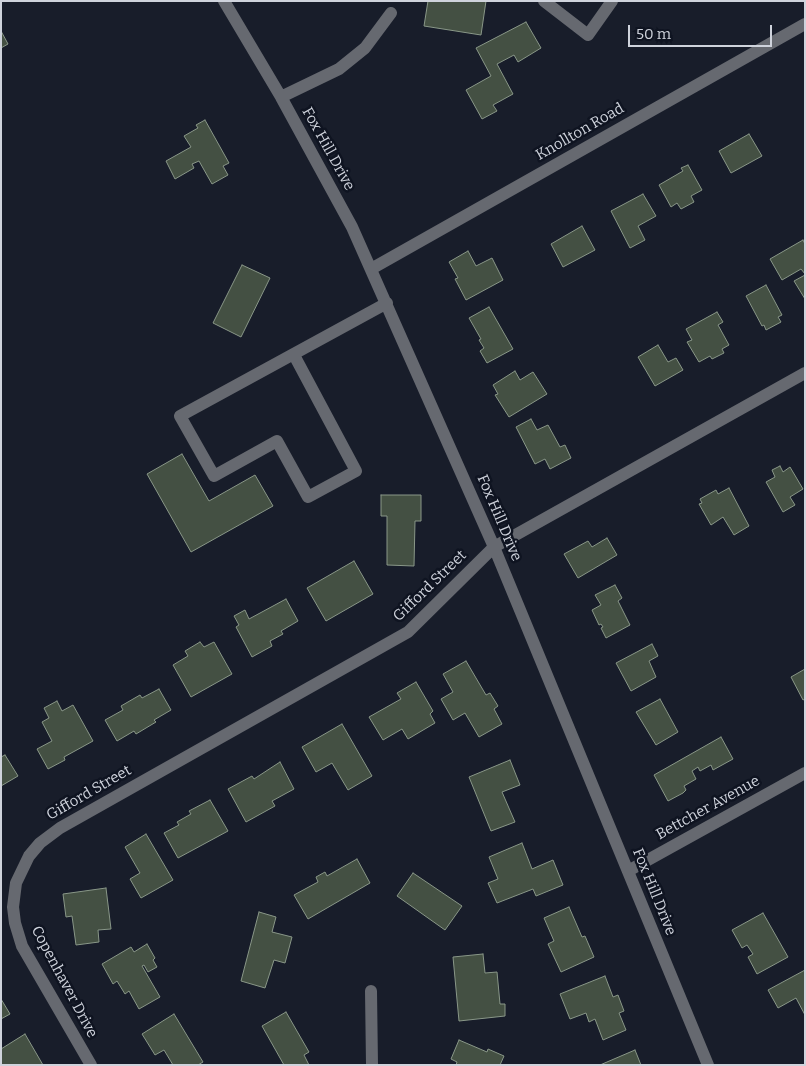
<!DOCTYPE html>
<style>
body{margin:0}
#map{position:relative;width:806px;height:1066px;overflow:hidden;background:#181d2a;font-family:Bitter,serif}
canvas{display:block}
.frame{position:absolute;inset:0;border:2px solid #cfd3dc;pointer-events:none}
.scale{position:absolute;left:628px;top:25px;width:144px;height:22px;box-sizing:border-box;border:2px solid #cfd3dc;border-top:0;padding-left:6px;font-size:15px;line-height:18px;white-space:nowrap;color:#cfd3dc;-webkit-text-stroke:4px #0f1421;paint-order:stroke}
</style>
<div id="map">
<canvas width="806" height="1066"></canvas>
<div class="frame"></div>
<div class="scale">50 m</div>
</div>
<script>
const ctx = document.querySelector('canvas').getContext('2d');
ctx.lineJoin = 'round';
function paint(path, color) { ctx.fillStyle = color; ctx.fill(path, 'evenodd'); }
const toPath = rows => new Path2D(rows.map(r => 'M' + r).join(''));
function trace(path, color, width, dash) { ctx.strokeStyle = color; ctx.lineWidth = width; ctx.lineCap = dash ? 'butt' : 'round'; ctx.setLineDash(dash || []); ctx.stroke(path); }
function label(font, color, halo, rows, align = 'center') {
  ctx.font = font + ' Bitter,serif'; ctx.lineWidth = 5; ctx.setLineDash([]); ctx.textBaseline = 'middle'; ctx.strokeStyle = halo; ctx.fillStyle = color; for (const [text, x, y, turn = 0] of rows) {
    ctx.save(); ctx.translate(x, y); ctx.rotate((+turn || 0) * Math.PI / 180); ctx.textAlign = isNaN(turn) ? turn : align; if (halo) ctx.strokeText(text, 0, 0); ctx.fillText(text, 0, 0); ctx.restore();
  }
}
const building = toPath([
 [428,1,486,1,481,35,424,26,428,1],
 [526,22,541,48,518,62,514,55,497,64,513,94,493,105,497,111,482,119,466,90,491,76,476,48,526,22],
 [1,31,8,44,1,48,1,31],
 [205,120,229,163,223,166,228,175,212,184,199,161,192,164,194,168,175,179,166,161,191,147,184,136,198,128,196,125,205,120],
 [749,134,762,156,731,173,719,151,749,134],
 [688,165,702,190,691,196,694,202,681,209,677,203,671,207,659,185,683,171,681,168,688,165],
 [643,194,656,216,638,226,645,240,630,248,611,211,643,194],
 [582,226,595,250,563,267,551,244,582,226],
 [803,240,805,244,805,274,801,269,782,280,770,259,803,240],
 [468,251,476,266,492,258,503,280,466,300,455,279,458,278,449,262,468,251],
 [242,265,270,278,241,337,213,323,242,265],
 [805,275,805,299,794,281,805,275],
 [766,285,782,315,778,317,781,322,766,330,764,325,762,326,746,296,766,285],
 [489,307,513,349,487,363,480,351,484,348,479,340,481,339,469,318,489,307],
 [717,312,723,322,718,325,729,345,722,349,724,353,712,359,710,356,699,362,687,342,692,340,686,329,717,312],
 [658,345,668,362,676,358,683,370,655,386,638,357,658,345],
 [515,371,520,380,533,372,547,394,509,417,495,395,498,394,493,385,515,371],
 [531,419,537,430,548,425,560,447,565,445,571,458,550,469,545,459,535,464,516,427,531,419],
 [182,454,209,501,255,475,273,506,191,552,147,474,182,454],
 [780,466,783,472,790,467,803,489,790,497,795,505,783,512,766,482,775,477,772,470,780,466],
 [729,488,749,526,734,535,723,517,711,525,699,504,702,503,700,499,716,490,718,494,729,488],
 [381,495,421,495,421,521,415,521,414,566,387,565,387,516,381,516,381,495],
 [607,538,617,555,578,578,564,554,588,541,592,547,607,538],
 [354,561,373,594,326,621,307,588,354,561],
 [615,585,622,598,618,601,630,625,606,638,601,628,603,627,601,624,599,625,592,610,601,605,595,595,615,585],
 [286,599,298,621,281,631,283,634,270,641,272,646,252,657,236,627,239,625,234,616,245,610,249,619,286,599],
 [200,642,204,647,214,642,232,674,191,697,173,665,188,656,185,651,200,642],
 [652,644,658,656,649,661,656,677,631,691,616,663,652,644],
 [466,661,486,695,490,693,498,706,494,709,502,724,479,737,465,713,453,720,441,699,453,692,443,674,466,661],
 [805,669,805,699,803,700,791,677,805,669],
 [416,682,433,711,430,714,435,723,408,739,402,729,383,740,369,717,401,699,397,693,416,682],
 [159,689,171,710,154,720,156,722,136,734,134,731,117,741,105,720,123,710,121,706,140,695,142,698,159,689],
 [660,699,678,732,656,745,636,712,660,699],
 [57,701,62,711,73,705,93,741,64,757,65,760,48,769,37,749,52,741,42,722,49,718,44,708,57,701],
 [342,724,372,776,348,790,332,763,316,772,302,747,342,724],
 [721,737,733,759,713,770,711,765,700,771,698,767,692,771,696,779,684,786,686,790,683,793,668,801,654,775,721,737],
 [5,755,18,776,1,786,1,757,5,755],
 [510,760,520,785,502,792,515,822,491,831,469,777,510,760],
 [280,762,294,789,272,801,275,806,246,822,228,789,252,776,254,779,280,762],
 [210,800,228,831,178,858,164,833,179,825,177,822,191,814,189,811,210,800],
 [146,834,173,880,141,898,130,879,140,873,125,847,146,834],
 [522,843,532,869,553,860,563,885,536,896,533,889,497,903,488,883,498,879,489,857,522,843],
 [357,859,370,883,308,919,294,895,318,882,316,877,325,872,327,876,357,859],
 [413,873,462,906,445,930,397,896,413,873],
 [106,888,111,929,98,930,99,942,76,945,72,916,66,917,63,894,106,888],
 [569,907,582,937,585,936,594,957,561,972,548,944,554,941,544,918,569,907],
 [259,912,276,917,272,932,292,937,285,963,274,960,265,988,241,981,259,912],
 [763,913,788,957,757,974,748,957,753,954,747,945,742,948,732,930,763,913],
 [147,944,155,958,153,960,157,967,148,972,144,965,142,966,160,997,139,1009,129,991,125,994,117,981,113,984,102,964,131,947,134,952,147,944],
 [483,954,485,973,497,972,500,1004,505,1004,505,1016,459,1021,453,957,483,954],
 [805,970,805,1015,796,998,778,1008,768,990,805,970],
 [605,976,613,997,618,995,624,1011,619,1013,626,1030,603,1040,595,1019,589,1022,586,1013,570,1019,560,994,605,976],
 [1,999,10,1014,1,1019,1,999],
 [286,1012,309,1052,304,1055,309,1065,284,1065,262,1026,286,1012],
 [174,1014,203,1062,198,1065,173,1065,164,1050,155,1055,142,1034,174,1014],
 [25,1034,43,1065,1,1065,1,1049,25,1034],
 [459,1040,487,1052,488,1049,504,1056,500,1065,456,1065,457,1062,451,1059,459,1040],
 [635,1050,641,1065,600,1065,635,1050]
]);
paint(building, '#445043');
trace(building, '#899788', 1);
trace(toPath([
 [224,1,281,97,352,227,494,547,708,1065],
 [544,1,588,35,612,1],
 [281,97,339,69,365,48,391,13],
 [371,269,805,24],
 [294,355,356,471,308,497,277,441,214,476,180,416,387,303],
 [628,871,805,773],
 [371,991,372,1065],
 [91,1065,22,946,15,923,13,907,16,883,29,856,40,843,60,828,408,632,494,547,805,373]
]), '#666970', 12);
label('15px', '#cfd3dc', '#0f1421', [
 ["Knollton Road",580,132,-30],
 ["Fox Hill Drive",328,149,61],
 ["Fox Hill Drive",499,518,67],
 ["Gifford Street",430,586,-44],
 ["Gifford Street",89,793,-30],
 ["Bettcher Avenue",708,808,-29],
 ["Fox Hill Drive",654,892,68],
 ["Copenhaver Drive",64,982,62]
]);
</script>
